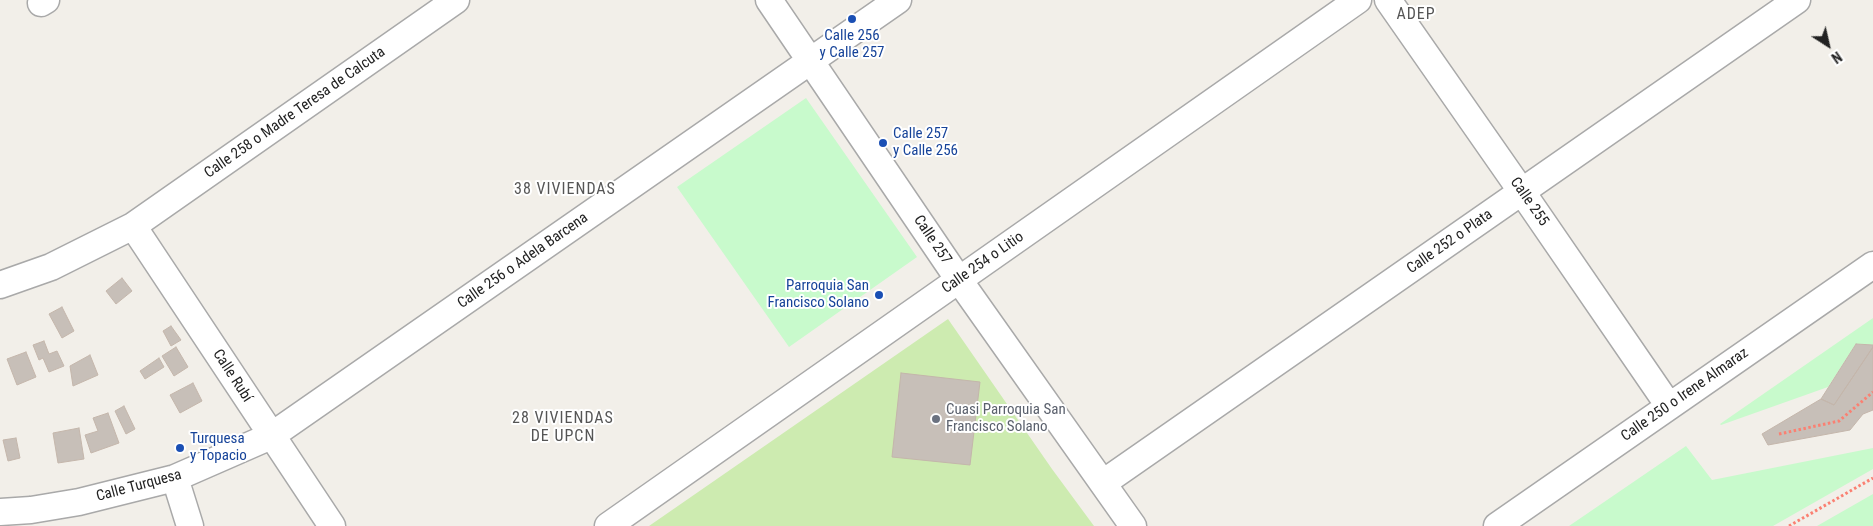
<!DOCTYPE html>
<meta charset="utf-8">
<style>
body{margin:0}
#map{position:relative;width:1873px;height:526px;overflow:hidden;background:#f2efe9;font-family:"Roboto Condensed",sans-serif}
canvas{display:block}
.north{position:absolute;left:1803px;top:20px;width:50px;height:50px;-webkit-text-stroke:4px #fff;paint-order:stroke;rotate:145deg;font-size:14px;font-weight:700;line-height:20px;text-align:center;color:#222}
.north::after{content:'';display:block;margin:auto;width:18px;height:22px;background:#222;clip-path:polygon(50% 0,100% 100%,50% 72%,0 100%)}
</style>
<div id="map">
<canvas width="1873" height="526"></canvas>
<div class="north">N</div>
</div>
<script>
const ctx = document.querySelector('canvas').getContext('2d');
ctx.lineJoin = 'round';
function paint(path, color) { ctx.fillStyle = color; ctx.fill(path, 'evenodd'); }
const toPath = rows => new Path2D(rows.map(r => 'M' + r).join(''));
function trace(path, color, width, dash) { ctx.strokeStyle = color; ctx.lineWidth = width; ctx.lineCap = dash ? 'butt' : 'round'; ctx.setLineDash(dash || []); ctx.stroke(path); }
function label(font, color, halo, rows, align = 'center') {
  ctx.font = font + ' "Roboto Condensed",sans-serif'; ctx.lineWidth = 4; ctx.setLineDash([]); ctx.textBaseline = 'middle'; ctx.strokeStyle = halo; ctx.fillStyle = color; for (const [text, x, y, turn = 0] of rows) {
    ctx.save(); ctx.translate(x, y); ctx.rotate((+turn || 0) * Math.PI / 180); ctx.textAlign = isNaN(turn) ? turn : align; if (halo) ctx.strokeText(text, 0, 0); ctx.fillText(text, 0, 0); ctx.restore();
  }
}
paint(toPath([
 [948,319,1052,469,1094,526,649,526]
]), '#cdebb0');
paint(toPath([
 [806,98,917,257,789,347,677,187],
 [1873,318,1873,345,1856,344,1828,387,1721,425,1720,424],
 [1686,446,1712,480,1873,448,1873,469,1773,526,1569,526],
 [1873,494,1873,526,1817,526]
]), '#c8facc');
const building = toPath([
 [122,278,132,291,116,304,106,291,122,278],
 [62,307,74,331,62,338,49,314,62,307],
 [171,326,181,340,171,346,163,331,171,326],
 [44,341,49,354,57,351,64,366,49,372,43,358,39,360,33,345,44,341],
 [1856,344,1873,345,1873,347,1834,405,1821,399,1856,344],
 [176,347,188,367,174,376,162,356,176,347],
 [1873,347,1873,410,1863,414,1850,430,1768,445,1762,434,1821,399,1834,405,1873,347],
 [26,352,36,377,17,385,7,359,26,352],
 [90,355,98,375,73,386,70,366,90,355],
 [159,358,164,367,145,379,140,371,159,358],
 [901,373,980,382,970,465,892,457,901,373],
 [193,383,202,401,180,413,170,395,193,383],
 [124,406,135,429,126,434,115,411,124,406],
 [108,413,119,443,91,453,85,435,98,431,93,418,108,413],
 [79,428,84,459,58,463,53,433,79,428],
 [16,438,20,458,8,461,3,440,16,438]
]);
paint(building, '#c7bfb8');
trace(building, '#c4b6ab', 1);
const minor = toPath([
 [769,0,959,280,1133,526],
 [1388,0,1522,192,1669,406],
 [41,3,46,0],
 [133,226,332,526],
 [0,285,51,267,133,226,456,0],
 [175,478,190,526],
 [1103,483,1797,0],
 [0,512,31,510,79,502,175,478,271,436,898,0],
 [608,526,1358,0],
 [1497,526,1873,265]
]);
trace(minor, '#a9a9a9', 29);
trace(toPath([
 [1779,434,1839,421,1873,392],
 [1789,526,1873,478]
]), '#fa8072', 3, [2.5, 2.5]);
trace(minor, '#fff', 26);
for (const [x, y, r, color] of [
 [852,19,5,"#1a4fb4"],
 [883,143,5,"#1a4fb4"],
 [879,295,5,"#1a4fb4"],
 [936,419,5,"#6b7280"],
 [180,448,5,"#1a4fb4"]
]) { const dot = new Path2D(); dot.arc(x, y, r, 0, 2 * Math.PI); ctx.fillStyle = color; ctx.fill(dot); trace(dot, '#fff', 2); }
label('15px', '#164399', '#fff', [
 ["Calle 256",852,36,"center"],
 ["y Calle 257",852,53,"center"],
 ["Calle 257",893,134],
 ["y Calle 256",893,151],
 ["Parroquia San",869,286,"right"],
 ["Francisco Solano",869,303,"right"],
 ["Turquesa",190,439],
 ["y Topacio",190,456]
], 'left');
label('15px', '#222', '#fff', [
 ["Calle 258 o Madre Teresa de Calcuta",295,113,-35],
 ["Calle 255",1529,202,55],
 ["Calle 257",932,240,56],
 ["Calle 252 o Plata",1450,242,-35],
 ["Calle 256 o Adela Barcena",523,261,-35],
 ["Calle 254 o Litio",983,263,-35],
 ["Calle Rubí",232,376,57],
 ["Calle 250 o Irene Almaraz",1685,395,-35],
 ["Calle Turquesa",139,486,-15]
]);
label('15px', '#5b616d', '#fff', [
 ["Cuasi Parroquia San",946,410],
 ["Francisco Solano",946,427]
], 'left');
ctx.letterSpacing = '1px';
label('16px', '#555', '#fff', [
 ["ADEP",1416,15],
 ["38 VIVIENDAS",565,190],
 ["28 VIVIENDAS",563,419],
 ["DE UPCN",563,437]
]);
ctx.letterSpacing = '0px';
</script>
